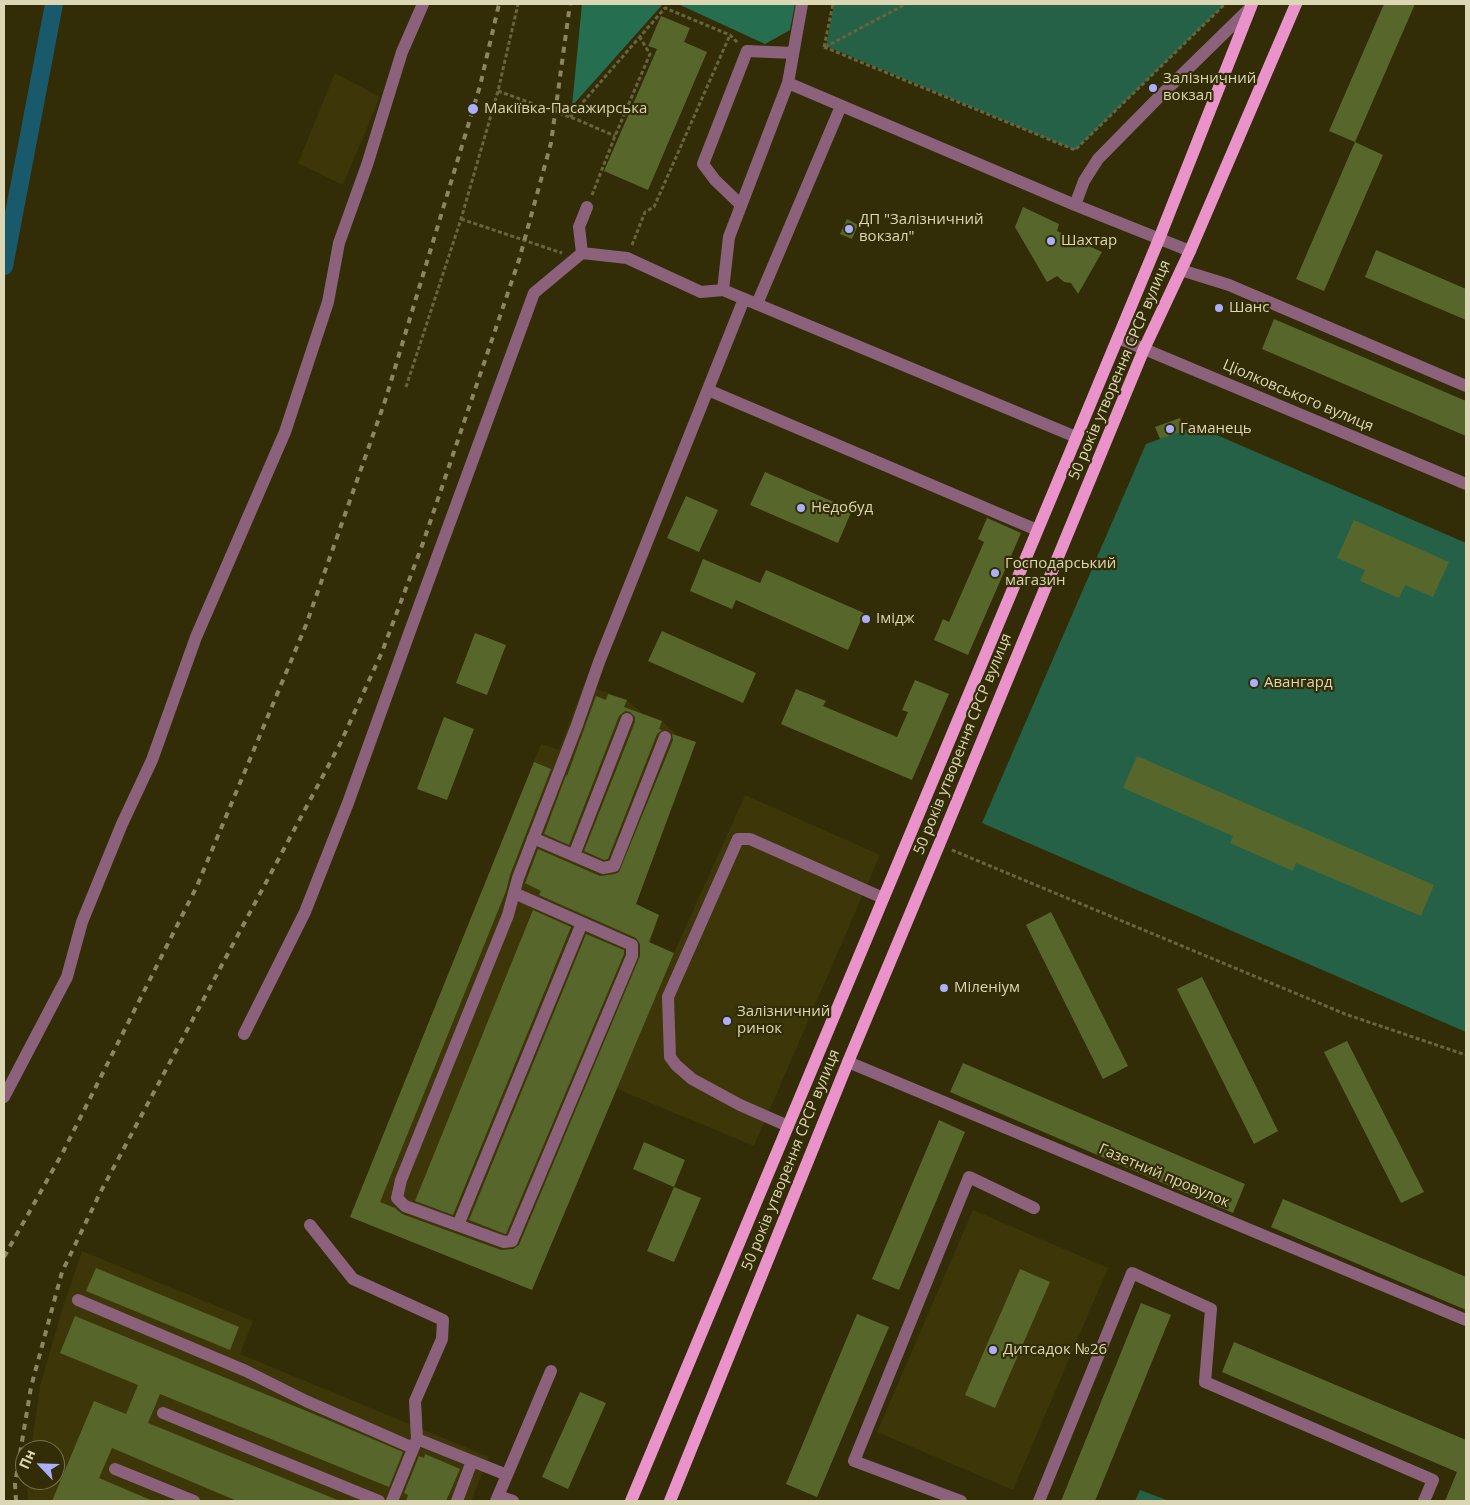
<!DOCTYPE html>
<meta charset="utf-8">
<style>
body{margin:0}
#map{position:relative;width:1470px;height:1505px;overflow:hidden;background:#322d06;font-family:"Open Sans",sans-serif}
canvas{display:block}
.frame{position:absolute;inset:0;border:5px solid #dbd7b4;pointer-events:none}
.north{position:absolute;left:15px;top:1440px;width:50px;height:50px;box-sizing:border-box;background:#322d06;border:1px solid #76714c;border-radius:50%;rotate:294deg;font-size:14px;font-weight:700;line-height:20px;text-align:center;color:#dbd7b4}
.north::after{content:'';display:block;margin:auto;width:18px;height:22px;background:#acaffb;clip-path:polygon(50% 0,100% 100%,50% 72%,0 100%)}
</style>
<div id="map">
<canvas width="1470" height="1505"></canvas>
<div class="frame"></div>
<div class="north">Пн</div>
</div>
<script>
const ctx = document.querySelector('canvas').getContext('2d');
ctx.lineJoin = 'round';
function paint(path, color) { ctx.fillStyle = color; ctx.fill(path, 'evenodd'); }
const toPath = rows => new Path2D(rows.map(r => 'M' + r).join(''));
function trace(path, color, width, dash) { ctx.strokeStyle = color; ctx.lineWidth = width; ctx.lineCap = dash ? 'butt' : 'round'; ctx.setLineDash(dash || []); ctx.stroke(path); }
function label(font, color, halo, rows, align = 'center') {
  ctx.font = font + ' "Open Sans",sans-serif'; ctx.lineWidth = 4.5; ctx.setLineDash([]); ctx.textBaseline = 'middle'; ctx.strokeStyle = halo; ctx.fillStyle = color; for (const [text, x, y, turn = 0] of rows) {
    ctx.save(); ctx.translate(x, y); ctx.rotate((+turn || 0) * Math.PI / 180); ctx.textAlign = isNaN(turn) ? turn : align; if (halo) ctx.strokeText(text, 0, 0); ctx.fillText(text, 0, 0); ctx.restore();
  }
}
paint(toPath([
 [335,73,380,97,343,185,298,163],
 [584,684,627,700,643,714,662,721,677,735,696,742,636,904,659,915,650,943,674,953,745,795,880,855,754,1146,617,1089,532,1290,350,1217,541,744,559,750],
 [973,1210,1108,1268,1013,1490,877,1432],
 [82,1251,253,1321,240,1354,489,1457,471,1501,28,1501,27,1480,55,1480,55,1450,31,1450,40,1386,63,1307]
]), '#3c3609');
paint(toPath([
 [834,4,1225,4,1075,150,826,46],
 [1196,426,1466,543,1466,1032,982,823,1146,444],
 [1140,1490,1169,1501,1170,1501,1135,1501]
]), '#246147');
paint(toPath([
 [582,4,663,4,572,106],
 [678,4,795,4,790,30,765,44]
]), '#266e50');
trace(toPath([
 [4,266,54,4]
]), '#19596c', 18);
paint(toPath([
 [1384,4,1415,4,1355,142,1329,131],
 [661,16,690,28,684,42,707,52,648,190,604,171,657,49,648,46],
 [1355,142,1383,155,1324,291,1296,279],
 [1023,207,1059,224,1057,231,1102,252,1078,294,1071,283,1064,282,1057,276,1047,282,1015,227],
 [847,219,858,225,852,239,840,234],
 [1376,250,1466,289,1466,320,1365,277],
 [1274,319,1466,401,1466,436,1262,349],
 [1180,418,1184,431,1160,439,1155,427],
 [765,472,852,510,838,543,750,505],
 [686,496,718,510,699,552,667,538],
 [987,518,1021,533,968,655,934,640,943,619,949,622,984,542,978,539],
 [1354,520,1449,562,1433,597,1405,585,1399,598,1360,581,1365,570,1337,558],
 [703,559,760,583,766,570,864,613,848,650,736,600,732,609,690,591],
 [662,631,756,673,743,703,648,661],
 [475,633,506,645,487,695,456,683],
 [915,680,949,694,912,780,781,724,796,689,826,701,823,706,897,737,908,712,902,710],
 [608,694,627,700,624,707,662,721,659,729,662,730,657,734,608,859,604,860,584,851,635,722,635,717,630,712,625,711,619,716,569,845,544,834,566,775,567,776,596,696,606,700],
 [444,717,474,729,447,800,417,789],
 [672,734,696,742,636,904,659,915,649,942,674,953,532,1290,350,1217,534,762,551,769,510,875,506,891,380,1202,395,1208,402,1214,501,1250,513,1249,519,1245,640,956,640,944,636,938,539,895,541,891,525,883,526,881,538,849,600,876,615,874,619,872,673,740],
 [1137,756,1434,885,1421,916,1296,863,1293,871,1230,843,1233,836,1123,788],
 [533,910,571,927,453,1215,415,1201],
 [1051,912,1128,1066,1103,1079,1026,925],
 [586,934,624,950,624,954,506,1234,505,1234,469,1220],
 [1202,977,1278,1131,1254,1144,1177,989],
 [1347,1041,1424,1192,1401,1203,1324,1052],
 [963,1063,1245,1184,1233,1213,950,1092],
 [939,1120,965,1132,899,1290,872,1279],
 [644,1142,685,1160,674,1187,633,1169],
 [674,1187,701,1198,674,1262,647,1251],
 [1283,1199,1466,1277,1466,1310,1271,1227],
 [96,1268,239,1327,230,1350,86,1291],
 [1020,1269,1050,1282,995,1408,965,1395],
 [1141,1303,1171,1315,1095,1501,1061,1501],
 [857,1314,889,1327,817,1497,786,1484],
 [75,1316,321,1417,403,1452,389,1487,160,1394,148,1423,340,1501,237,1501,112,1448,99,1478,153,1501,52,1501,94,1401,126,1414,138,1385,60,1353],
 [1234,1342,1466,1440,1466,1501,1445,1501,1457,1472,1222,1372],
 [580,1392,606,1403,568,1489,542,1477],
 [425,1454,460,1469,446,1501,406,1501,408,1495,404,1493,419,1456,424,1458]
]), '#57672b');
trace(toPath([
 [824,47,1075,150,1225,4],
 [824,47,833,4],
 [825,47,906,4],
 [498,91,578,120,615,136],
 [570,117,665,8,730,35,738,43],
 [592,195,615,136,650,54,639,36],
 [461,219,562,253],
 [632,245,645,212,654,207,730,35],
 [406,387,461,219,498,91,518,4],
 [952,850,1345,1014,1466,1055]
]), '#68643e', 3, [4, 2.5]);
trace(toPath([
 [802,4,788,83,729,237,723,290,1076,437],
 [788,83,1075,205,1190,251],
 [741,205,715,180,703,164,747,51,793,53],
 [1075,205,1084,181,1098,159,1157,99,1250,8],
 [587,207,579,227,582,253,627,258,701,292,723,290],
 [1181,270,1229,285,1466,386],
 [757,304,841,106],
 [1118,338,1466,484],
 [708,390,1037,530],
 [533,838,603,868,614,866,665,737],
 [574,855,627,719],
 [514,893,632,945,632,956,512,1241,504,1242,405,1206,397,1198,401,1180,508,915,518,878,577,725,599,662,744,299],
 [244,1034,305,912,348,803,410,631,534,293,582,253],
 [848,1062,1466,1320],
 [4,1097,67,977,82,922,122,824,152,760,196,637,285,432,328,302,339,243,367,165,402,52,423,4],
 [788,1126,740,1105,692,1079,676,1065,670,1057,668,997,738,839,750,839,883,898],
 [310,1225,353,1279,443,1320,442,1339,415,1401,417,1439,392,1501],
 [458,1225,582,923],
 [78,1300,246,1371,306,1401,413,1448],
 [163,1413,379,1501],
 [417,1439,507,1475],
 [115,1469,194,1501],
 [498,1496,513,1501],
 [457,1501,472,1461],
 [496,1501,551,1371],
 [961,1501,854,1461,969,1177,1034,1208],
 [1039,1501,1132,1273,1211,1309,1205,1382,1433,1480,1424,1501]
]), '#8b617b', 12);
trace(toPath([
 [631,1501,1069,455,1159,239,1252,4],
 [670,1501,848,1062,939,845,1144,349,1190,251,1296,4]
]), '#ea93ca', 12);
trace(toPath([
 [4,1257,63,1152,197,886,306,625,385,401,480,86,499,4],
 [16,1501,15,1484,31,1387,62,1272,100,1193,340,744,382,652,423,543,519,260,551,143,570,4]
]), '#8b8661', 4, [6, 6]);
for (const [x, y, r, color] of [
 [1153,88,5,"#acaffb"],
 [473,109,6,"#acaffb"],
 [849,229,5,"#acaffb"],
 [1051,241,5,"#acaffb"],
 [1219,308,5,"#acaffb"],
 [1170,429,5,"#acaffb"],
 [801,508,5,"#acaffb"],
 [995,573,5,"#acaffb"],
 [866,619,5,"#acaffb"],
 [1254,683,5,"#acaffb"],
 [944,988,5,"#acaffb"],
 [727,1021,5,"#acaffb"],
 [993,1350,5,"#acaffb"]
]) { const dot = new Path2D(); dot.arc(x, y, r, 0, 2 * Math.PI); ctx.fillStyle = color; ctx.fill(dot); trace(dot, '#322d06', 2); }
label('15px', '#dbd7b4', '#322d06', [
 ["Залізничний",1163,79],
 ["вокзал",1163,96],
 ["Макіївка-Пасажирська",484,109],
 ["ДП \"Залізничний",859,220],
 ["вокзал\"",859,237],
 ["Шахтар",1061,241],
 ["Шанс",1229,308],
 ["Гаманець",1180,429],
 ["Недобуд",811,508],
 ["Господарський",1005,564],
 ["магазин",1005,581],
 ["Імідж",876,619],
 ["Авангард",1264,683],
 ["Міленіум",954,988],
 ["Залізничний",737,1012],
 ["ринок",737,1029],
 ["Дитсадок №26",1003,1350]
], 'left');
label('15px', '#dbd7b4', '#322d06', [
 ["50 років утворення СРСР вулиця",1120,370,-67],
 ["Ціолковського вулиця",1298,396,23],
 ["50 років утворення СРСР вулиця",963,744,-68],
 ["50 років утворення СРСР вулиця",791,1160,-68],
 ["Газетний провулок",1164,1176,23]
]);
</script>
